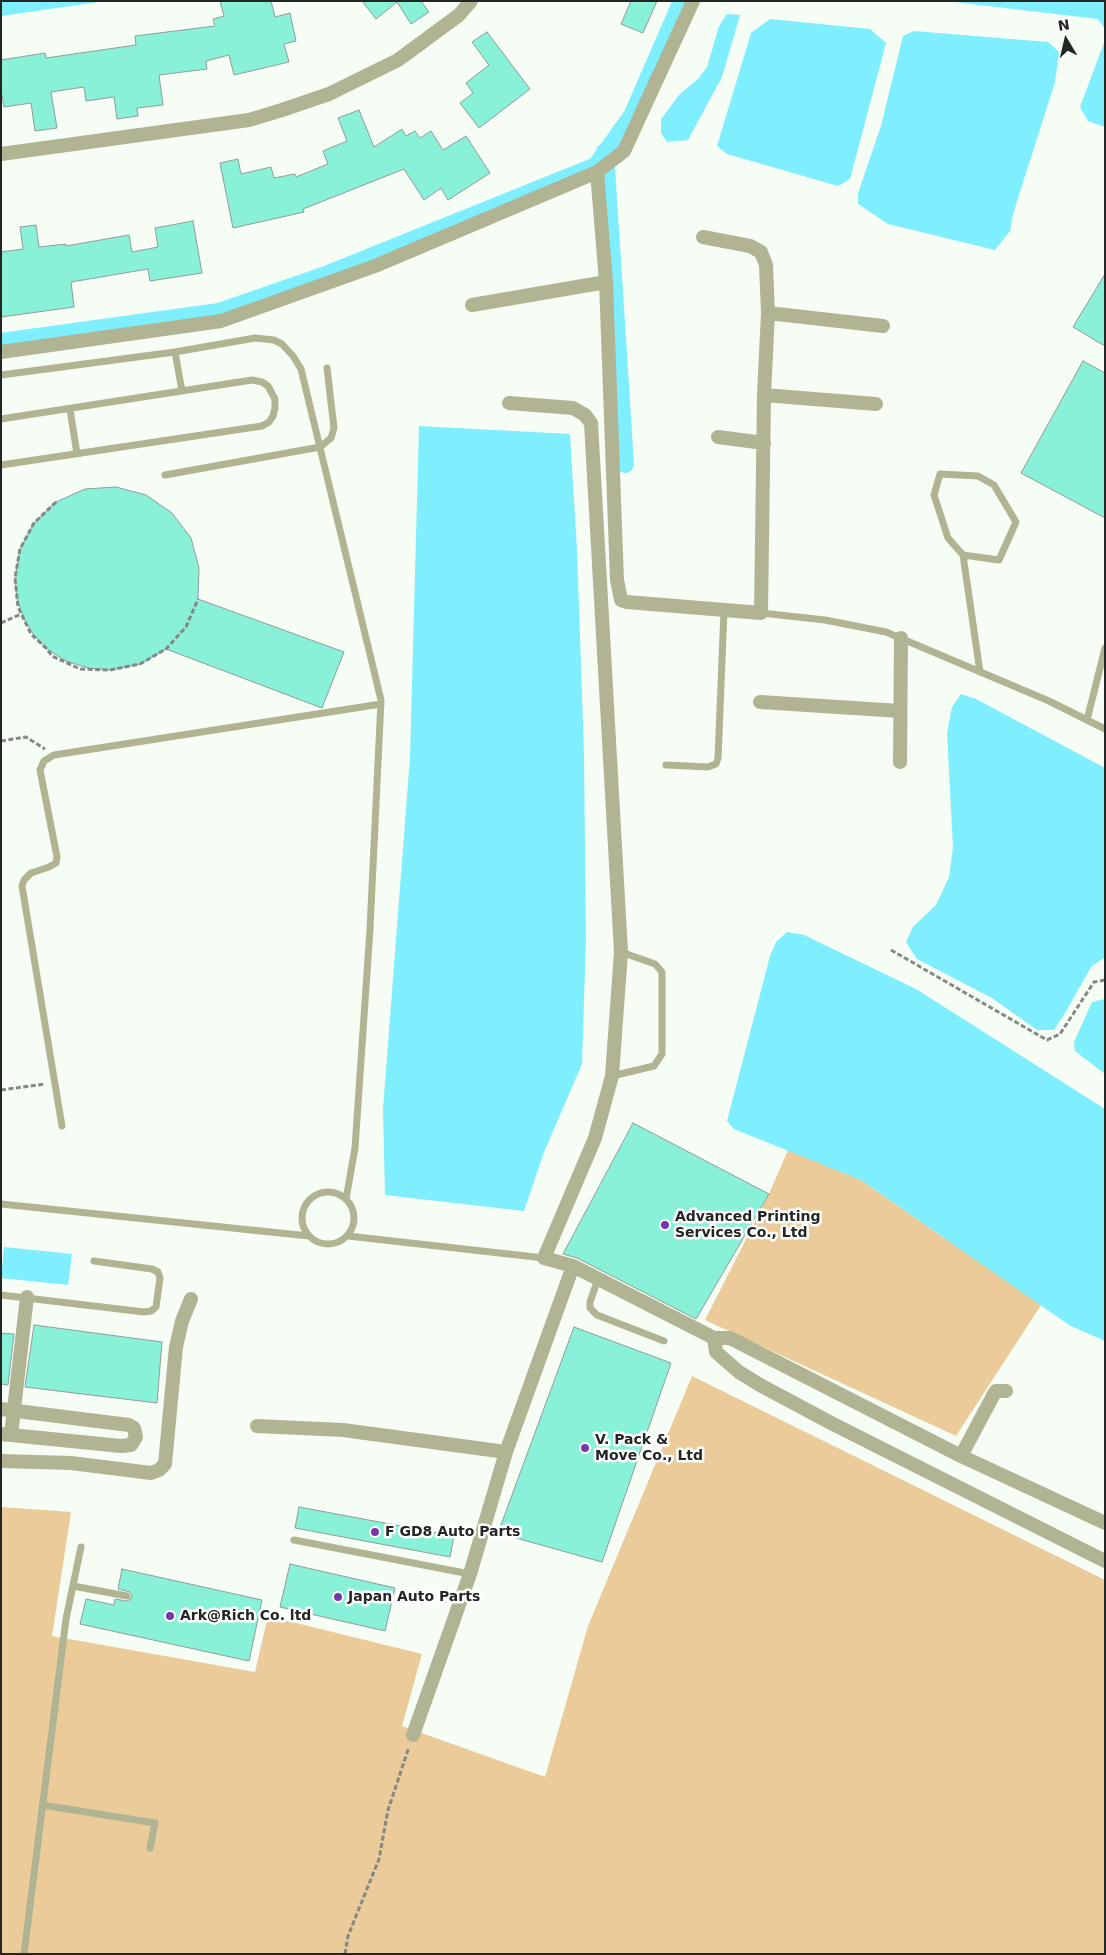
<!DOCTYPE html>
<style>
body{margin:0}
#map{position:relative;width:1106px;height:1955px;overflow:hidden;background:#f5fdf4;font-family:"DejaVu Sans",sans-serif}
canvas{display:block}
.frame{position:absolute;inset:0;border:2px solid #232623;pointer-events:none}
.north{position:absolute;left:1041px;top:15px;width:50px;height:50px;-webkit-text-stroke:4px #fff;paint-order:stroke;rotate:351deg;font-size:14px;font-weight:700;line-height:20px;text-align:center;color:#232623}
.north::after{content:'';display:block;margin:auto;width:18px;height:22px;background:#232623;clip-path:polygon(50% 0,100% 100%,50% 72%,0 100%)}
</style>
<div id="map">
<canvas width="1106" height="1955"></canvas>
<div class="frame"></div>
<div class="north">N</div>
</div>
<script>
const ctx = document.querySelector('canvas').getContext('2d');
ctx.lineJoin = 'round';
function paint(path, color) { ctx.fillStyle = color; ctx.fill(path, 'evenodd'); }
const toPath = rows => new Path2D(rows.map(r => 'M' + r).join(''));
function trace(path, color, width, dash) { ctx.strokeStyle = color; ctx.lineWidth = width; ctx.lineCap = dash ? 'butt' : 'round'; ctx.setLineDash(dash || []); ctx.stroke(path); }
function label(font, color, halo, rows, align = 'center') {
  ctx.font = font + ' "DejaVu Sans",sans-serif'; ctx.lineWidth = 5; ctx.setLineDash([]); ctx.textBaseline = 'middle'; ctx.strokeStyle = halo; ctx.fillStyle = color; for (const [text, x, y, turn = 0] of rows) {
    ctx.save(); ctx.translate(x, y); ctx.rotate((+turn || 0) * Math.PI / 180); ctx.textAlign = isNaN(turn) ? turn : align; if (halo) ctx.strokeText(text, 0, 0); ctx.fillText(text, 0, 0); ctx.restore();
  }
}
paint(toPath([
 [788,1150,861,1180,1041,1305,956,1436,705,1320,769,1194],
 [692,1376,1105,1580,1105,1954,1,1954,1,1507,71,1512,52,1636,255,1672,268,1616,422,1654,402,1726,545,1777,588,1626]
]), '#eacb99');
paint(toPath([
 [1,1,106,1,1,16],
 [946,1,1105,1,1105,29,1098,19],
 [727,14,740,15,722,77,688,140,667,142,661,133,661,119,679,95,699,78,707,67,719,26],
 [770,19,870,29,886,43,850,179,838,186,727,154,717,146,751,33],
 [914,31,1048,42,1059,52,1055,82,1013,214,1010,231,995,250,888,224,858,204,858,193,881,126,903,36],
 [1105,40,1105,127,1088,121,1080,107],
 [419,426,570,434,577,550,584,754,586,937,582,1064,544,1152,524,1211,385,1195,383,1109,410,757],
 [961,694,976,699,1105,768,1105,957,1091,967,1065,1013,1054,1030,1037,1030,992,998,917,959,906,942,913,927,936,905,949,877,953,847,947,733,952,707],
 [787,932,804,935,916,989,1105,1109,1105,1341,1069,1325,861,1180,734,1129,727,1121,770,956,776,942],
 [1105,999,1105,1074,1075,1051,1074,1042,1092,1002],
 [4,1247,72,1254,68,1285,1,1278]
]), '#7feeff');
trace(toPath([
 [605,152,625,464],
 [1,342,219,312,323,276,596,166,632,116,682,1]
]), '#7feeff', 18);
const building = toPath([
 [220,1,271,1,275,17,290,13,296,41,284,44,289,62,234,75,229,55,206,61,207,69,159,75,163,105,137,108,138,116,117,119,114,97,86,101,84,87,51,92,57,128,35,131,31,103,4,107,1,91,1,60,45,53,46,58,136,45,135,36,215,26,213,19,224,16,220,1],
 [362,1,421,1,429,12,411,24,397,2,376,19,362,1],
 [631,1,657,1,643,33,621,24,631,1],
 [487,32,530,89,479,128,460,103,473,93,466,83,489,65,472,42,487,32],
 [359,110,374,147,402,129,406,136,415,131,420,138,431,131,443,150,466,136,490,173,448,200,441,188,424,200,404,169,303,209,304,212,233,228,220,163,238,159,241,174,271,167,274,178,295,174,296,177,328,164,323,151,347,141,338,118,359,110],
 [193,221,202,273,150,281,148,269,71,282,74,307,1,317,1,252,23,249,20,227,36,225,39,247,66,244,66,246,129,235,132,252,158,247,155,228,193,221],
 [1105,274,1105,346,1073,327,1105,274],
 [1083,361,1105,373,1105,518,1021,473,1083,361],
 [116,487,146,495,172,513,191,538,199,568,198,599,344,652,322,708,166,649,140,664,110,670,88,668,66,661,47,649,34,635,24,619,17,599,15,578,20,549,34,523,56,502,85,489,116,487],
 [633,1123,769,1194,696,1319,577,1258,563,1254,633,1123],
 [34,1325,162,1342,157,1403,25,1387,34,1325],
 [574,1327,671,1363,602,1562,498,1533,574,1327],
 [1,1333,14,1334,8,1385,1,1384,1,1333],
 [299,1507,454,1536,450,1557,295,1528,299,1507],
 [290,1564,395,1588,385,1631,280,1607,290,1564],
 [122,1569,262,1600,249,1661,80,1624,86,1599,114,1605,115,1599,127,1601,131,1599,132,1595,130,1592,118,1589,122,1569]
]);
paint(building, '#89f1d7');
trace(building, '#919c99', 1);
trace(toPath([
 [56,502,34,523,20,549,15,578,18,607,31,634,47,649,52,656,80,669,110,670,140,664,166,649,186,627,198,599],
 [1,623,21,614],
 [1,741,26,737,45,749],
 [891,950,1047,1040,1060,1034,1094,982,1105,980],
 [1,1090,45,1084],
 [345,1954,348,1936,379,1859,388,1810,409,1747]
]), '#848984', 3, [5, 2.5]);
trace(toPath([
 [175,352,182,391],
 [1,375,175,352,255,338,274,340,282,344,293,356,301,369,381,700,370,929,355,1148,346,1199],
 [70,409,77,454],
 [1,419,252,380,262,382,268,386,275,399,275,408,273,416,269,422,262,426,1,465],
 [165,475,320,447,331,438,334,428,327,368],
 [963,555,999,560,1016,522,994,485,978,476,940,474,934,495,948,538,963,555,980,672],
 [761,613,825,620,886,632,1049,701,1105,729],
 [1087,720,1105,648],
 [666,765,708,767,716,764,718,758,724,611],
 [612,1076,654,1066,662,1054,662,972,655,964,621,952],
 [62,1126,22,886,24,880,31,873,49,867,56,863,57,857,40,770,44,761,54,755,381,704],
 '302 1218a26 26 0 1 1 52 0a26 26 0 1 1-52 0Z',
 [1,1204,309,1236],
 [348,1236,544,1258],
 [598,1279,590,1302,590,1308,597,1315,664,1341],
 [1,1295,144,1312,151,1311,156,1307,160,1278,158,1272,152,1269,94,1261],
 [294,1540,470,1574],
 [73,1586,127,1596],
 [42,1805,155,1823,150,1848],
 [24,1954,66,1619,81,1547]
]), '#b1b492', 7);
trace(toPath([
 [1,154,249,120,282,110,329,94,398,60,459,15,471,1],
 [597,172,606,282],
 [472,305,606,282,617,580,621,600,627,602,761,613,764,395,768,313,766,265,761,252,750,246,703,237],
 [768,313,883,326],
 [1,352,221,321,375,266,597,172,624,151,693,1],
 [764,395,876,404],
 [509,403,573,408,585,415,591,423,621,952,612,1076,595,1138,544,1258,573,1266,714,1338,730,1338,961,1456,1105,1523],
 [718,437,764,443],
 [760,702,900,711],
 [900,762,901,638],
 [714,1338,716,1352,739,1372,760,1385,833,1424,1105,1561],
 [1,1409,129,1425,134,1428,136,1437,131,1445,121,1446,1,1434],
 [257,1426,343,1430,506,1452],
 [11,1435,27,1297],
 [961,1456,994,1394,996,1391,1006,1391],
 [1,1461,71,1463,151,1473,159,1470,165,1464,176,1347,182,1321,191,1299],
 [413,1735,470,1574,506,1452,573,1266]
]), '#b1b492', 14);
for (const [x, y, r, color] of [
 [665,1225,5,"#7638ad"],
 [585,1448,5,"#7638ad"],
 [375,1532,5,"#7638ad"],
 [338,1597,5,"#7638ad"],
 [170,1616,5,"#7638ad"]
]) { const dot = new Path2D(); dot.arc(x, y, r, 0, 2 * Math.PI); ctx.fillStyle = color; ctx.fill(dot); trace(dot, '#fff', 2); }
label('bold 14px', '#232623', '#fff', [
 ["Advanced Printing",675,1217],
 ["Services Co., Ltd",675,1233],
 ["V. Pack &",595,1440],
 ["Move Co., Ltd",595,1456],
 ["F GD8 Auto Parts",385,1532],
 ["Japan Auto Parts",348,1597],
 ["Ark@Rich Co. ltd",180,1616]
], 'left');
</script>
